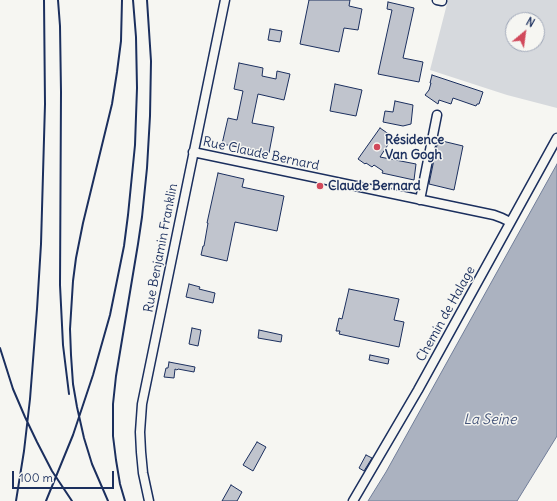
<!DOCTYPE html>
<meta charset="utf-8">
<style>
body{margin:0}
#map{position:relative;width:557px;height:501px;overflow:hidden;background:#f6f6f2;font-family:Delius,sans-serif}
canvas{display:block}
.north{position:absolute;left:505px;top:12px;width:40px;height:40px;box-sizing:border-box;background:#f6f6f2;border:1px solid #9ea6b7;border-radius:50%;rotate:29deg;font-size:11px;font-weight:700;line-height:16px;text-align:center;color:#1b2f5e}
.north::after{content:'';display:block;margin:auto;width:14px;height:18px;background:#d1495b;clip-path:polygon(50% 0,100% 100%,50% 72%,0 100%)}
.scale{position:absolute;left:12px;top:471px;width:102px;height:18px;box-sizing:border-box;border:2px solid #1b2f5e;border-top:0;padding-left:5px;font-size:12px;line-height:14px;white-space:nowrap;color:#1b2f5e;-webkit-text-stroke:3px #f6f6f2;paint-order:stroke}
</style>
<div id="map">
<canvas width="557" height="501"></canvas>
<div class="north">N</div>
<div class="scale">100 m</div>
</div>
<script>
const ctx = document.querySelector('canvas').getContext('2d');
ctx.lineJoin = 'round';
function paint(path, color) { ctx.fillStyle = color; ctx.fill(path, 'evenodd'); }
const toPath = rows => new Path2D(rows.map(r => 'M' + r).join(''));
function trace(path, color, width, dash) { ctx.strokeStyle = color; ctx.lineWidth = width; ctx.lineCap = dash ? 'butt' : 'round'; ctx.setLineDash(dash || []); ctx.stroke(path); }
function label(font, color, halo, rows, align = 'center') {
  ctx.font = font + ' Delius,sans-serif'; ctx.lineWidth = 3; ctx.setLineDash([]); ctx.textBaseline = 'middle'; ctx.strokeStyle = halo; ctx.fillStyle = color; for (const [text, x, y, turn = 0] of rows) {
    ctx.save(); ctx.translate(x, y); ctx.rotate((+turn || 0) * Math.PI / 180); ctx.textAlign = isNaN(turn) ? turn : align; if (halo) ctx.strokeText(text, 0, 0); ctx.fillText(text, 0, 0); ctx.restore();
  }
}
paint(toPath([
 [448,0,557,0,557,108,507,95,430,70],
 [513,20,537,20,537,44,513,44]
]), '#d6d9dd');
const water = toPath([
 [557,164,557,436,517,501,368,501,386,472,557,164]
]);
paint(water, '#abb2c0');
trace(water, '#717e99', 1);
const building = toPath([
 [309,0,350,0,349,6,362,9,358,30,344,28,339,52,300,44,309,0],
 [388,2,414,8,403,58,423,62,419,82,378,74,392,10,387,9,388,2],
 [270,29,282,31,280,42,268,40,270,29],
 [239,63,263,68,262,76,276,79,277,71,290,74,284,100,258,94,252,123,274,127,269,153,222,144,228,118,237,120,243,91,234,89,239,63],
 [432,75,483,92,479,104,477,104,476,106,453,98,451,104,439,100,438,104,425,95,429,90,431,83,430,83,432,75],
 [335,84,362,90,356,116,330,111,335,84],
 [395,101,413,105,411,124,403,126,383,122,385,111,393,112,395,101],
 [380,128,393,137,380,157,416,164,414,180,382,173,383,171,374,165,372,167,366,163,365,164,358,159,380,128],
 [438,140,463,146,454,190,429,184,438,140],
 [218,173,244,179,242,187,284,196,277,231,235,222,227,261,201,255,203,246,204,246,208,223,207,223,218,173],
 [189,284,200,287,199,289,215,293,213,303,186,297,189,284],
 [349,289,399,299,394,320,404,322,399,347,339,334,340,331,336,331,339,318,342,319,349,289],
 [192,328,201,330,198,346,189,344,192,328],
 [259,330,282,335,281,342,258,338,259,330],
 [370,355,389,359,388,364,369,360,370,355],
 [169,362,195,367,194,372,178,369,177,370,175,369,174,378,164,377,166,368,168,368,169,362],
 [257,442,266,447,253,471,243,465,257,442],
 [366,455,372,458,364,471,359,468,366,455],
 [231,485,242,492,237,501,222,501,231,485]
]);
paint(building, '#c0c4cd');
trace(building, '#1b2f5e', 1);
const street = toPath([
 [437,0,442,1],
 [193,152,494,215,502,218,510,222],
 [420,200,437,115],
 [149,501,143,473,141,452,140,432,142,404,225,0],
 [353,501,418,390,557,138]
]);
trace(street, '#1b2f5e', 11);
trace(street, '#f6f6f2', 8);
trace(toPath([
 [58,0,60,26,61,92,60,285,63,345,69,394],
 [0,348,13,389,25,417,37,442,52,471,72,501],
 [16,501,24,451,30,399,37,309,41,244,45,104,44,0],
 [46,501,73,435,93,375,110,315,124,246,128,215,135,145,137,88,136,37,133,0],
 [108,501,92,464,84,438,77,407,73,384,71,355,70,329,73,281,76,258,83,223,112,104,117,72,121,41,122,0],
 [125,501,120,484,116,460,113,436,113,404,116,376,138,244,142,217,147,168,150,116,151,61,147,0]
]), '#1b2f5e', 2);
for (const [x, y, r, color] of [
 [377,147,4,"#d1495b"],
 [320,186,4,"#d1495b"]
]) { const dot = new Path2D(); dot.arc(x, y, r, 0, 2 * Math.PI); ctx.fillStyle = color; ctx.fill(dot); trace(dot, '#f6f6f2', 1.5); }
label('bold 13px', '#1b2f5e', '#f6f6f2', [
 ["Résidence",385,140],
 ["Van Gogh",385,155],
 ["Claude Bernard",328,186]
], 'left');
label('13px', '#1b2f5e', '#f6f6f2', [
 ["Rue Claude Bernard",261,154,12],
 ["Rue Benjamin Franklin",161,248,-79],
 ["Chemin de Halage",446,314,-61]
]);
label('italic 14px', '#46567b', '#f6f6f2', [
 ["La Seine",490,420]
]);
</script>
